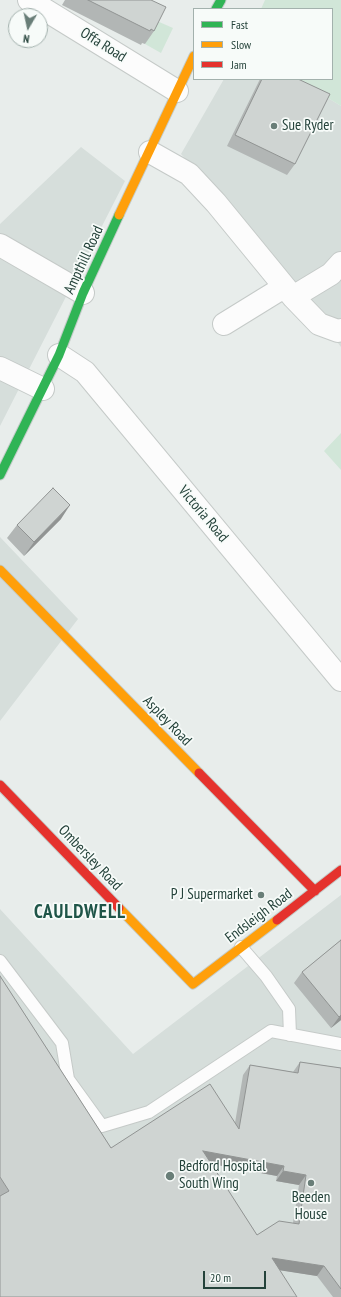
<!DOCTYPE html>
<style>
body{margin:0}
#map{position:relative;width:341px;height:1297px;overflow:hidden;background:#e8edeb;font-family:"PT Sans Narrow",sans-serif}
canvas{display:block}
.legend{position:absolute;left:193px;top:8px;width:140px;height:72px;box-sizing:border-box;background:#f7fbf9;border:1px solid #a3b1ad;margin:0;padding:5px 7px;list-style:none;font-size:12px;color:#24423a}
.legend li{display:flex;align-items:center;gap:8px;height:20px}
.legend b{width:20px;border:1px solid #a3b1ad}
.north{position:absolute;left:8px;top:8px;width:40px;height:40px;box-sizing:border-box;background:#f7fbf9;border:1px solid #a3b1ad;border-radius:50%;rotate:189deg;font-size:11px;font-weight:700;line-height:16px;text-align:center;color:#24423a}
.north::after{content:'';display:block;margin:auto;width:14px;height:18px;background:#697e78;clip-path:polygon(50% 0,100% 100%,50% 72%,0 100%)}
.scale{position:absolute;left:203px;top:1271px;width:63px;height:18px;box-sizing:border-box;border:2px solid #24423a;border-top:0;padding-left:5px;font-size:12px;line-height:14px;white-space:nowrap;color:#24423a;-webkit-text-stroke:3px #f7fbf9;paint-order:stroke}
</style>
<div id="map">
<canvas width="341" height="1297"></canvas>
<ul class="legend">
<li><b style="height:5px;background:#30b455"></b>Fast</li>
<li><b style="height:5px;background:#ff9f0a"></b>Slow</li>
<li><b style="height:5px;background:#e5322d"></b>Jam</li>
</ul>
<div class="north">N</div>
<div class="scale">20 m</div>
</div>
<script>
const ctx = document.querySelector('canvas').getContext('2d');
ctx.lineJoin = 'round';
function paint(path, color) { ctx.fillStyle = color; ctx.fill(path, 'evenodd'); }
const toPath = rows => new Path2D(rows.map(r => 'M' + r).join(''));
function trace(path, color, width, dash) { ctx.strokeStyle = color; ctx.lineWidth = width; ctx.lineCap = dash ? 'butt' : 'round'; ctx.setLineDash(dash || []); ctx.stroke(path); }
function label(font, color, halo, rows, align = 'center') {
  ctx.font = font + ' "PT Sans Narrow",sans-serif'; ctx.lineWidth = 3.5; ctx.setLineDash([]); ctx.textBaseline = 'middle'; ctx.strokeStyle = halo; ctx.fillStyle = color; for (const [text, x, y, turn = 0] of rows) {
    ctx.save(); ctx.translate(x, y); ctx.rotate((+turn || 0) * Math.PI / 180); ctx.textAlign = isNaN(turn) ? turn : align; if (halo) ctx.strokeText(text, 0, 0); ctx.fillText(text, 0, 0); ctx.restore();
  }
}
paint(toPath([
 [224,79,297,79,341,106,341,347,269,253,181,154],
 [81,147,125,181,0,426,0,224],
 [0,537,78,619,0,721],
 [341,895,341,1297,0,1297,0,909,133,1054]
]), '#d6dedb');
paint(toPath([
 [265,0,341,0,341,106,297,79,332,79,332,9,261,9],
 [157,21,173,28,161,53,145,44],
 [341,433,341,470,324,451]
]), '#d1e6d8');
const lane = toPath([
 [241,947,266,976,289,1009,290,1035],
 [0,961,62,1043,68,1079,102,1126,149,1112,271,1031,341,1044]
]);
const street = toPath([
 [29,0,177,91],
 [150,152,189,174,216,203,293,297,319,324,338,331,341,330],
 [0,245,83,293],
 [293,297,331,274,341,263],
 [224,324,284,287],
 [59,355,85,372,341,680],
 [0,368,43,389]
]);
const fast = toPath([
 [216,9,221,0],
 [0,475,59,355,83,293,119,215]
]);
const slow = toPath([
 [119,215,194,56],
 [0,570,199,773],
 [119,908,193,984,277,920]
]);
const jam = toPath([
 [199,773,315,891],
 [0,785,119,908],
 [277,920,341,870]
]);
trace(lane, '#c5cac8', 14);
trace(street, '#c5cac8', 24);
trace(fast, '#c3cbc8', 11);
trace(slow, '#c3cbc8', 11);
trace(jam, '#c3cbc8', 11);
trace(lane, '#fcfcfc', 12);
trace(street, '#fcfcfc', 22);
trace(fast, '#30b455', 9);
trace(slow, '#ff9f0a', 9);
trace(jam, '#e5322d', 9);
paint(toPath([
 [65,0,151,0,154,31,145,44,142,43,141,45,62,5],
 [260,79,298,79,295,164,287,175,227,146],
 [61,519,24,556,7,538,17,525],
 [341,940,341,1020,331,1028,294,983,302,972],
 [0,976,111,1148,235,1123,243,1075,250,1065,293,1072,300,1062,341,1068,341,1297,333,1297,317,1276,280,1270,0,1297],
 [211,1164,277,1176,276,1181,299,1185,293,1223,257,1235]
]), '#b2b6b5');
paint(toPath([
 [70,505,61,519,24,556,34,542],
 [341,1015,341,1020,331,1028,339,1017],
 [203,1151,284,1166,277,1176,196,1161],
 [283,1171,306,1175,299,1185,276,1181],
 [272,1258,324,1266,317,1276,265,1268]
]), '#919493');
const building = toPath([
 [88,0,151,0,166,7,154,31,151,29,150,31,88,0],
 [262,79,298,79,330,94,295,164,235,135,262,79],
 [53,488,70,505,34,542,17,525,53,488],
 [341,940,341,1015,339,1017,302,972,341,940],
 [0,976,111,1148,210,1084,239,1129,250,1065,298,1073,300,1062,341,1068,341,1289,324,1266,272,1258,297,1297,0,1297,0,1196,9,1191,0,1177,0,976],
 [203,1151,284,1166,283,1171,306,1175,299,1224,279,1221,257,1235,203,1151]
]);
paint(building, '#cfd4d2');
trace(building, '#919493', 1);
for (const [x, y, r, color] of [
 [274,126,4,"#697e78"],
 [261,895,4,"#697e78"],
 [170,1176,5,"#697e78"],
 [311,1183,4,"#697e78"]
]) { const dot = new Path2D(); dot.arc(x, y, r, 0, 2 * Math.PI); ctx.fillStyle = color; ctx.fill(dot); trace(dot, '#f7fbf9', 1.5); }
label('15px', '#24423a', '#f7fbf9', [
 ["Offa Road",103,45,32],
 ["Ampthill Road",84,260,-65],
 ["Victoria Road",203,514,50],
 ["Aspley Road",167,721,46],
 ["Ombersley Road",90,858,46],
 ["Endsleigh Road",259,916,-37]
]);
label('15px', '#24423a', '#f7fbf9', [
 ["Sue Ryder",282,126],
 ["P J Supermarket",253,895,"right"],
 ["Bedford Hospital",179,1167],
 ["South Wing",179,1184],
 ["Beeden",311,1198,"center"],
 ["House",311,1215,"center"]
], 'left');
ctx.letterSpacing = '1px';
label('bold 19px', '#1f5548', '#f7fbf9', [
 ["CAULDWELL",80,913]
]);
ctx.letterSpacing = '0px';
</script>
